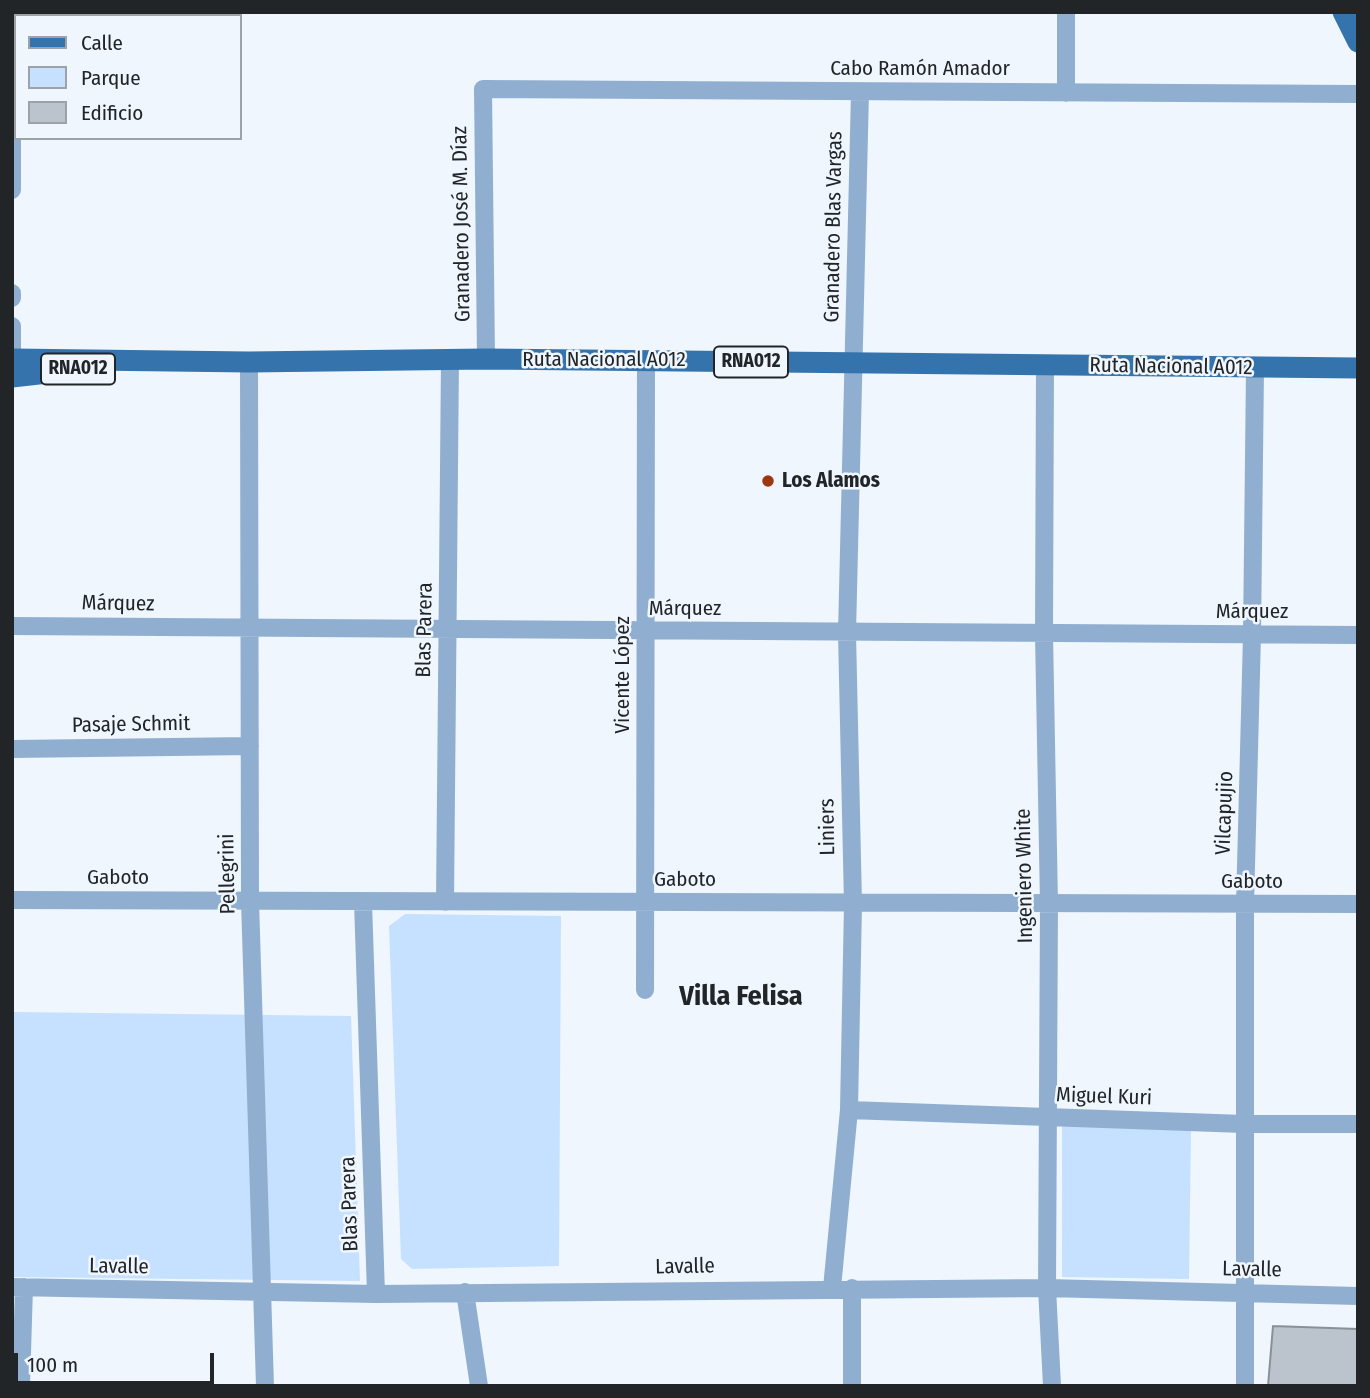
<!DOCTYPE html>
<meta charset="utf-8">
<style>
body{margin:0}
#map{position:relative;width:1370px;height:1398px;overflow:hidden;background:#eff6fe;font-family:"Fira Sans Condensed",sans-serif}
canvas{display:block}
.frame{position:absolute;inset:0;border:14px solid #222528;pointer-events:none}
.legend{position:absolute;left:14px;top:14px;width:228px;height:126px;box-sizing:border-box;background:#eff6fe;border:2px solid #9da2a8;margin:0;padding:9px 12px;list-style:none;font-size:21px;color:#222528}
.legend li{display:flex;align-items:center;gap:14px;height:35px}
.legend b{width:35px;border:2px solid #9da2a8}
.scale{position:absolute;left:14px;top:1353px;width:200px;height:32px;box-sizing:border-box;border:4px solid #222528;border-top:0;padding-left:9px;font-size:21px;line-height:24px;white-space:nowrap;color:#222528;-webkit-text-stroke:5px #eff6fe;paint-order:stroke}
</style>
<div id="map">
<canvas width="1370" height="1398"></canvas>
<div class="frame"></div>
<ul class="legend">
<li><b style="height:9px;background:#3573ac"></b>Calle</li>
<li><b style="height:19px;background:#c5e1ff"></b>Parque</li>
<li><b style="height:19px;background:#bbc4cc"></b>Edificio</li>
</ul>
<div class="scale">100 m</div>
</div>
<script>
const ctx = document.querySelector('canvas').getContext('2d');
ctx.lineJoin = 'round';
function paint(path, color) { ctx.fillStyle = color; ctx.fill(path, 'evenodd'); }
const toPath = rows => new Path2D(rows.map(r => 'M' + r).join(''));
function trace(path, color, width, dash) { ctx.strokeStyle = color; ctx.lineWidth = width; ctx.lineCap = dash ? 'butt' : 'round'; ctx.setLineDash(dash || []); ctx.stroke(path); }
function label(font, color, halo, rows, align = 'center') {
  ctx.font = font + ' "Fira Sans Condensed",sans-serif'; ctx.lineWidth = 5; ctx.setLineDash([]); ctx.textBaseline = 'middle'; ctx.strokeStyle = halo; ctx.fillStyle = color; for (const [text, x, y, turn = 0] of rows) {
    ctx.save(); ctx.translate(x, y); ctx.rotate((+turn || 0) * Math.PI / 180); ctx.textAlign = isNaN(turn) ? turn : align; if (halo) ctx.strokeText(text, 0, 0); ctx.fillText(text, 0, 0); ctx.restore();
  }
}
paint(toPath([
 [405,914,561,916,559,1266,412,1269,401,1259,389,926],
 [12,1012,351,1016,360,1281,12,1277],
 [1062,1125,1191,1129,1189,1279,1062,1277]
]), '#c5e1ff');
const building = toPath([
 [1273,1326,1358,1329,1358,1386,1268,1386,1273,1326]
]);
paint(building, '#bbc4cc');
trace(building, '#889098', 2);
trace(toPath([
 [1066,12,1066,93],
 [12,190,12,12],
 [12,293,12,298],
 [12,326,12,368],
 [486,359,483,89,1358,94],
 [249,362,250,901,265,1386],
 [1045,365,1044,634,1049,904,1047,1288,1052,1386],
 [12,626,1358,635],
 [12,749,250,746],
 [12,900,1358,904],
 [363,902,376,1294],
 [445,902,450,359],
 [645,990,646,360],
 [849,1110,1244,1124,1358,1124],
 [12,1287,376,1294,1047,1288,1358,1296],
 [832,1288,849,1110,853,904,847,633,860,92],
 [852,1288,852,1386],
 [465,1292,479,1386],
 [21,1386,24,1287],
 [1245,1386,1245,905,1252,635,1255,369]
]), '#90afd0', 18);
trace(toPath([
 [1343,12,1358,42],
 [12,359,249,362,486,359,1358,368],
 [12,377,65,371]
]), '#3573ac', 21);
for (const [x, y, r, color] of [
 [768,481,7,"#9d370e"]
]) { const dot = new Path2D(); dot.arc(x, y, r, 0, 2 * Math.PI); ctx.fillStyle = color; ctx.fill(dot); trace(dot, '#eff6fe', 2.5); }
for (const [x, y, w] of [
 [751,362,74],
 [78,369,74]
]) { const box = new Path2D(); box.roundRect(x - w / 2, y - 15.5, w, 31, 5); ctx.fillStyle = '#eff6fe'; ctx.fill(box); trace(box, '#222528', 2); }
label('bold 19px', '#222528', null, [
 ["RNA012",751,362],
 ["RNA012",78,369]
]);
label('21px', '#222528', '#eff6fe', [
 ["Cabo Ramón Amador",920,69],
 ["Granadero José M. Díaz",462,224,-91],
 ["Granadero Blas Vargas",834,227,-89],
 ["Ruta Nacional A012",604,360],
 ["Ruta Nacional A012",1171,367,1],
 ["Márquez",118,604,1],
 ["Márquez",685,609],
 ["Márquez",1252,612],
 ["Blas Parera",425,630,-89],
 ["Vicente López",623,675,-90],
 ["Pasaje Schmit",131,725,-1],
 ["Vilcapujio",1225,813,-88],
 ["Liniers",828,827,-91],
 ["Pellegrini",228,874,-91],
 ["Ingeniero White",1025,876,-91],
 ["Gaboto",118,878],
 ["Gaboto",685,880],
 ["Gaboto",1252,882],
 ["Miguel Kuri",1104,1097,2],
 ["Blas Parera",350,1204,-92],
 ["Lavalle",119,1267,1],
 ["Lavalle",685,1267,-1],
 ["Lavalle",1252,1270,1]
]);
label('bold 21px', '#222528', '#eff6fe', [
 ["Los Alamos",782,481]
], 'left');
label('bold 28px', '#222528', '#eff6fe', [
 ["Villa Felisa",741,997]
]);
</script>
